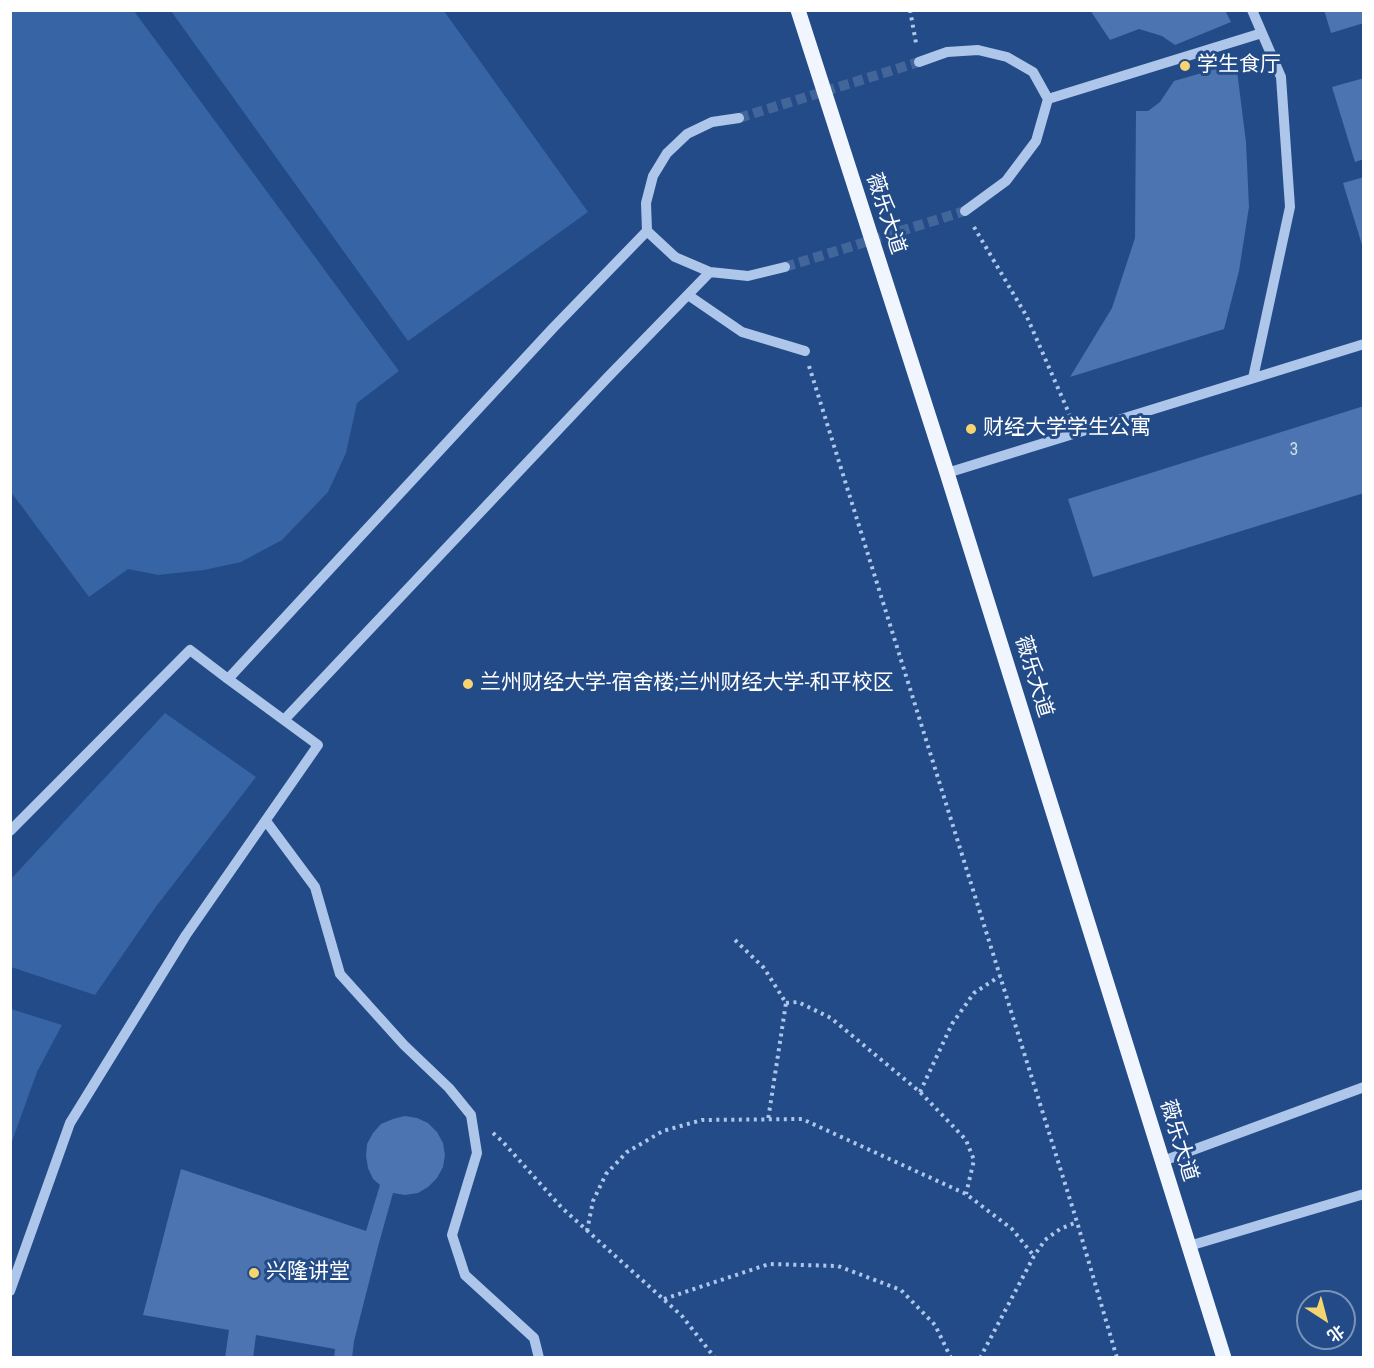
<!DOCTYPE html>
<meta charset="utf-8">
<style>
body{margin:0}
#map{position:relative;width:1374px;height:1368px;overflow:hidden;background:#224b88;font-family:"Roboto Condensed","Noto Sans SC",sans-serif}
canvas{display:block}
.frame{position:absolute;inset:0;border:12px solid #fff;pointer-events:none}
.north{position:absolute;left:1296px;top:1290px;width:60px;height:60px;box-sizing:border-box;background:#224b88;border:2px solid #7a93b8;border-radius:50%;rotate:144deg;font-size:16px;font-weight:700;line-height:24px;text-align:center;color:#fff}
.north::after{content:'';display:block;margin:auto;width:21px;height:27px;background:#f6d46f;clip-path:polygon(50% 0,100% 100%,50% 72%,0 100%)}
</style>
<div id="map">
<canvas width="1374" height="1368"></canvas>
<div class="frame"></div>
<div class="north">北</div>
</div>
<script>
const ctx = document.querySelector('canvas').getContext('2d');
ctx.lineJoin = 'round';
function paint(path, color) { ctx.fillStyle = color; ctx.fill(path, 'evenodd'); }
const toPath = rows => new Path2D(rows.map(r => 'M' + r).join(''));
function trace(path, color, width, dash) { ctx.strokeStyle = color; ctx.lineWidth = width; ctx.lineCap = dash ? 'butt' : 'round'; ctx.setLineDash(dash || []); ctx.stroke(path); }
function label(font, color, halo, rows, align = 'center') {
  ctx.font = font + ' "Roboto Condensed","Noto Sans SC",sans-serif'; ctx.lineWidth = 6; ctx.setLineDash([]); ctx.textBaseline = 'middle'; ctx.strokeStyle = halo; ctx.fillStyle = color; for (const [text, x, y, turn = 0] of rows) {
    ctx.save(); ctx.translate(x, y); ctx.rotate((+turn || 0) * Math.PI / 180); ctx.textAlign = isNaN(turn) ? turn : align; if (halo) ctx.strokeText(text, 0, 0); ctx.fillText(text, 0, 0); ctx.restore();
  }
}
paint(toPath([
 [11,10,134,11,399,371,357,403,346,453,328,492,282,540,241,562,204,570,158,575,128,569,89,597,11,492],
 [171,11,444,11,588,212,408,341],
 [165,713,256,777,155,908,95,995,11,967,11,879],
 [11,1009,62,1025,37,1072,11,1144]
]), '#3664a5');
paint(toPath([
 [1090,10,1225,10,1231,22,1175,45,1162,36,1139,29,1110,40],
 [1324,10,1364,10,1364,23,1331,33],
 [1236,63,1246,142,1249,207,1239,271,1224,329,1070,377,1112,308,1135,238,1136,111,1148,111,1160,102,1174,81],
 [1364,78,1364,159,1355,162,1332,87],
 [1364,177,1364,248,1363,248,1343,183],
 [1364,406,1364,493,1093,577,1068,499],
 [405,1116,417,1118,428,1123,437,1132,443,1143,445,1155,443,1167,437,1178,428,1187,418,1193,405,1195,393,1193,379,1243,354,1341,352,1358,334,1358,335,1349,256,1335,253,1358,225,1358,229,1330,143,1315,181,1169,366,1231,380,1185,373,1179,368,1168,366,1156,367,1144,373,1133,381,1124,393,1119]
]), '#4b74b0');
trace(toPath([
 [739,118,919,62],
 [785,267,965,211]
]), '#43669a', 10, [10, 5]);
trace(toPath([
 [910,10,916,43],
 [974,227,1027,317,1071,418],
 [809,366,1077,1222,1117,1358],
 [735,940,764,968,786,1003,768,1120],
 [786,1003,798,1002,831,1018,920,1092,949,1122,966,1140,974,1160,966,1194],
 [920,1092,952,1024,974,993,1000,976],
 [493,1133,502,1141,562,1208,682,1316,715,1358],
 [587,1231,593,1201,606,1174,627,1152,663,1131,702,1120,802,1119,966,1194,1012,1229,1034,1256],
 [664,1299,769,1264,838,1266,901,1290,935,1325,951,1358],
 [980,1358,1034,1256,1045,1240,1060,1229,1077,1222]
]), '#adc6ea', 4, [3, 4.5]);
trace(toPath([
 [1252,10,1281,77,1290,207,1253,378],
 [919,62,947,52,978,50,1007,57,1033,72,1048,99,1036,141,1006,181,965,211],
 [1048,99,1262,33],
 [739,118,712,122,687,134,667,153,653,176,646,203,647,231,675,257,710,272,748,276,785,267],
 [688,295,742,332,805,351],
 [947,473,1364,344],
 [284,720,607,378,710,272],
 [266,821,315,887,340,974,404,1045,449,1088,471,1115,477,1153,452,1235,465,1275,534,1338,539,1358],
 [10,831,190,650,228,679,553,328,647,231],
 [1163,1161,1364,1087],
 [1189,1246,1364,1194],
 [10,1291,70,1123,186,935,318,745,228,679]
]), '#adc6ea', 10);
trace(toPath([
 [798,10,947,473,1224,1358]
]), '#f1f6fe', 15);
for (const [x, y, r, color] of [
 [1185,66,6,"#f6d46f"],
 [971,429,6,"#f6d46f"],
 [468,684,6,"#f6d46f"],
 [254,1273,6,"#f6d46f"]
]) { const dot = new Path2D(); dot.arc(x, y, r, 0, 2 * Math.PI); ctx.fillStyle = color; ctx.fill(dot); trace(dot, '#224b88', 2); }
label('18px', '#d2dceb', null, [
 ["3",1294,450]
]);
label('21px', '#fff', '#224b88', [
 ["学生食厅",1197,66],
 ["财经大学学生公寓",983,429],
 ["兰州财经大学-宿舍楼;兰州财经大学-和平校区",480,684],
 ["兴隆讲堂",266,1273]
], 'left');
label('21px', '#fff', '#224b88', [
 ["薇乐大道",885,214,72],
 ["薇乐大道",1033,677,73],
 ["薇乐大道",1178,1141,73]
]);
</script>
